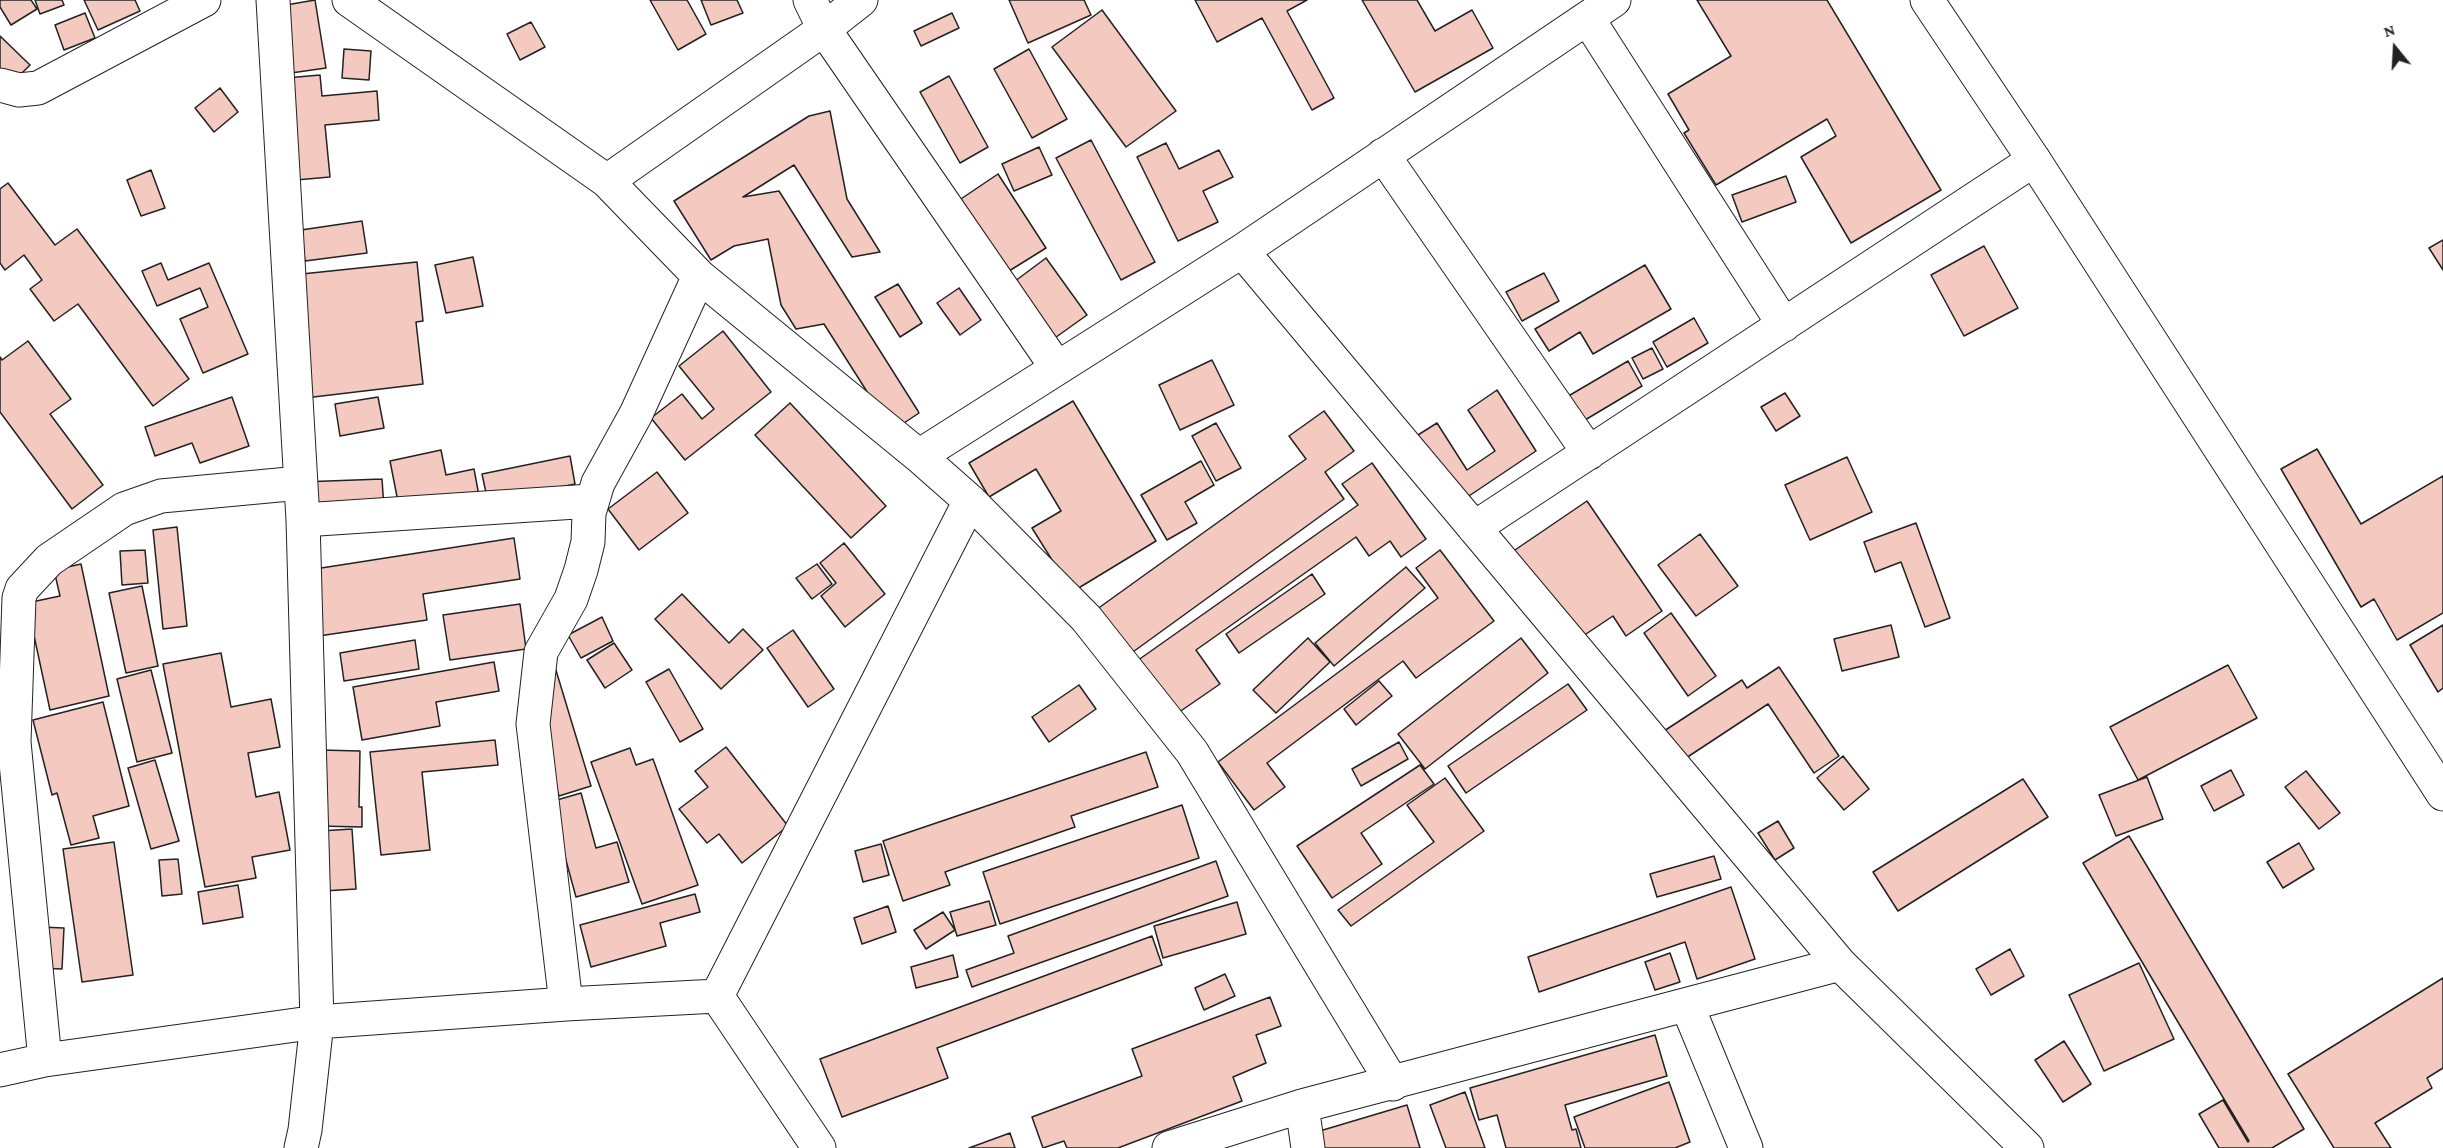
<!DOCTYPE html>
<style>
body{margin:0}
#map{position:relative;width:2443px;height:1148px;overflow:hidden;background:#fff;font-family:"Crimson Pro",serif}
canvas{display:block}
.north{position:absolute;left:2365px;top:18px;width:60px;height:60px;-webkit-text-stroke:4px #fff;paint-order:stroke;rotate:342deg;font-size:16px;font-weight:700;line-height:24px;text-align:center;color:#222}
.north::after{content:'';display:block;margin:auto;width:21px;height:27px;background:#222;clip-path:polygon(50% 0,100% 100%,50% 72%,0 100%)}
</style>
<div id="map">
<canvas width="2443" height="1148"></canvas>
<div class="north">N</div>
</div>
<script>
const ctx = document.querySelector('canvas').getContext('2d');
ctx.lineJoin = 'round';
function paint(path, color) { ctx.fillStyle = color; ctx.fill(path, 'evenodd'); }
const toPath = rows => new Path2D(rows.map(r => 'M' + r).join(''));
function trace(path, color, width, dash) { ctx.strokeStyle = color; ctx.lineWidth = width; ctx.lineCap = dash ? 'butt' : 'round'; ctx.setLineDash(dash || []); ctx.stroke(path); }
const building = toPath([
 [0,0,31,0,37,9,11,25,0,7,0,0],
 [35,0,62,0,64,5,40,14,35,0],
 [84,0,135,0,140,11,98,30,84,0],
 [315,0,326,68,291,73,280,6,315,0],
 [650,0,687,0,706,34,678,50,650,0],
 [701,0,737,0,743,13,711,25,701,0],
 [1009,0,1084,0,1091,15,1028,43,1009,0],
 [1195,0,1307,0,1287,11,1334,98,1312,110,1262,18,1217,42,1195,0],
 [1362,0,1417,0,1435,31,1472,10,1493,48,1415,92,1362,0],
 [1697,0,1827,0,1941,190,1851,243,1801,157,1836,136,1827,119,1716,185,1684,133,1689,130,1668,94,1731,56,1697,0],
 [1102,10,1176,111,1126,147,1052,47,1102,10],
 [85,13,95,38,64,50,55,25,85,13],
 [952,13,959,28,921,46,914,31,952,13],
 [531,22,545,47,520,60,507,34,531,22],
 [0,36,30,65,4,91,0,87,0,36],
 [344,49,371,51,369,80,342,78,344,49],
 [1029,49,1067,119,1032,138,994,69,1029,49],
 [320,75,322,96,377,91,379,120,325,125,330,177,296,180,286,78,320,75],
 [949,76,988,147,960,163,920,92,949,76],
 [220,88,238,112,214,132,195,108,220,88],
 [830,111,847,199,880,252,852,257,794,165,743,197,779,191,918,411,919,413,892,431,824,324,796,329,781,305,768,239,734,246,711,260,674,201,809,116,830,111],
 [1091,140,1155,262,1121,280,1056,158,1091,140],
 [1166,143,1179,169,1219,150,1233,177,1203,191,1218,222,1178,241,1137,157,1166,143],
 [1039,147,1052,175,1014,191,1002,164,1039,147],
 [151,170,165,208,141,216,127,180,151,170],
 [998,174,1046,248,993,281,946,209,998,174],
 [1786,176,1796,202,1742,222,1732,195,1786,176],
 [8,183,55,245,77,229,189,379,153,406,78,304,54,321,30,289,42,280,24,255,5,270,0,263,0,189,8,183],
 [362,221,367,253,305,261,301,230,362,221],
 [2443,240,2443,270,2429,248,2443,240],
 [1984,246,2018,308,1964,336,1931,275,1984,246],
 [473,257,483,306,446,313,435,265,473,257],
 [1046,258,1087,315,1031,355,991,299,1046,258],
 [417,262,423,321,416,322,423,384,305,398,292,275,417,262],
 [161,263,168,280,209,263,248,354,203,373,180,319,208,307,200,288,157,306,142,271,161,263],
 [1645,265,1671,309,1593,354,1580,332,1549,351,1535,329,1645,265],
 [1544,273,1559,301,1522,321,1506,292,1544,273],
 [898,284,922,323,900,337,875,297,898,284],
 [959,288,981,320,960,335,937,303,959,288],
 [1694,318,1708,343,1667,367,1653,342,1694,318],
 [723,331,771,392,685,460,651,418,682,394,702,419,714,409,679,366,723,331],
 [28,341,71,399,50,414,103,485,72,509,0,412,0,357,2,360,28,341],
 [1652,348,1663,369,1643,379,1632,358,1652,348],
 [1212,360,1234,405,1180,430,1159,385,1212,360],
 [1628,361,1642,386,1580,423,1565,398,1628,361],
 [1497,390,1536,451,1454,506,1410,440,1437,423,1467,470,1495,451,1468,410,1497,390],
 [1785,393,1800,416,1776,431,1761,407,1785,393],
 [232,397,249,446,200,463,192,443,155,456,145,427,232,397],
 [378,397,384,428,340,436,335,404,378,397],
 [1073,401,1156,541,1072,592,1032,528,1061,511,1036,469,989,497,969,463,1073,401],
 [790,403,886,506,851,538,755,435,790,403],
 [1324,411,1354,451,1325,472,1344,499,1126,657,1093,612,1306,459,1289,436,1324,411],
 [1216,423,1241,468,1216,481,1192,436,1216,423],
 [2317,449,2361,524,2443,476,2443,613,2397,640,2374,599,2361,607,2281,469,2317,449],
 [441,450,446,475,474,469,479,496,400,512,390,461,441,450],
 [570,456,575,484,488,502,482,474,570,456],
 [1847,457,1872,512,1810,540,1785,485,1847,457],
 [1201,461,1214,485,1185,502,1197,523,1167,540,1141,495,1201,461],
 [1372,463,1426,539,1401,557,1390,541,1369,556,1356,537,1196,650,1220,684,1172,717,1134,663,1358,505,1342,484,1372,463],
 [657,472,688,513,639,550,608,509,657,472],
 [382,479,384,508,302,512,301,482,382,479],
 [1587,501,1662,611,1626,636,1613,616,1574,642,1512,552,1587,501],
 [1916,523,1950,618,1925,627,1901,562,1875,572,1864,542,1916,523],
 [177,527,187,626,163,629,153,530,177,527],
 [1700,534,1738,586,1696,616,1658,565,1700,534],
 [514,538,520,579,423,594,427,620,312,637,302,571,514,538],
 [844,543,885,594,845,627,821,596,836,583,820,563,844,543],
 [145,550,148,583,122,585,120,551,145,550],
 [1440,550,1494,621,1416,678,1403,661,1267,763,1285,787,1254,810,1218,762,1438,598,1416,568,1440,550],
 [81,564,109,696,50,710,27,603,60,596,54,570,81,564],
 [817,564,832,584,812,599,796,578,817,564],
 [1406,567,1425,588,1334,666,1315,643,1406,567],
 [1312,574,1325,594,1239,653,1226,634,1312,574],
 [142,586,158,666,126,673,109,593,142,586],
 [682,594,729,643,743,629,763,650,721,689,655,619,682,594],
 [520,604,526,649,450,660,443,615,520,604],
 [1671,613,1716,676,1688,696,1644,633,1671,613],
 [602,617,613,641,581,658,568,635,602,617],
 [1891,625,1899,657,1842,671,1834,639,1891,625],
 [2443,625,2443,688,2438,692,2410,645,2443,625],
 [793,630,834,689,808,707,767,648,793,630],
 [1308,638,1330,662,1276,713,1253,690,1308,638],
 [1521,638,1548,673,1425,769,1398,734,1521,638],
 [415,640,419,669,344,681,340,653,415,640],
 [614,643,632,670,605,688,587,660,614,643],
 [221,653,231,707,271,699,280,747,248,753,256,797,279,792,290,850,252,857,256,878,205,887,163,664,221,653],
 [494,662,499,691,436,702,440,726,362,740,353,687,494,662],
 [2228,665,2257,718,2138,780,2110,727,2228,665],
 [555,667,591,786,559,796,522,677,555,667],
 [1779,667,1839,756,1814,773,1768,704,1683,760,1664,731,1742,680,1747,688,1779,667],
 [669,669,703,729,680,742,646,682,669,669],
 [151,670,172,753,137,762,117,679,151,670],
 [1379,681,1392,696,1356,725,1344,709,1379,681],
 [1568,684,1587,710,1466,793,1448,766,1568,684],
 [1079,685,1096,709,1049,742,1032,717,1079,685],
 [103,702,129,806,93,816,99,838,71,845,57,793,52,795,33,720,103,702],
 [495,740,498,765,422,772,430,850,381,855,370,752,495,740],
 [1399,742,1408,759,1361,786,1352,769,1399,742],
 [726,747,788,826,742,863,719,834,707,843,679,809,708,787,695,771,726,747],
 [630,748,636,765,653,759,698,885,642,904,591,762,630,748],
 [320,750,360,751,359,807,362,807,362,827,319,826,320,750],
 [1146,752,1158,787,1071,816,1075,827,945,872,950,885,903,901,883,841,1146,752],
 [1843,756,1869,789,1844,810,1817,778,1843,756],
 [155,760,179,841,151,849,128,768,155,760],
 [1420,765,1434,784,1361,833,1382,864,1332,898,1297,846,1420,765],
 [2231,770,2244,795,2214,811,2201,786,2231,770],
 [2306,771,2340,813,2319,829,2285,787,2306,771],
 [2147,777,2163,819,2116,836,2099,795,2147,777],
 [1445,778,1484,831,1351,926,1338,910,1434,842,1407,805,1445,778],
 [2023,779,2048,817,1898,911,1873,872,2023,779],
 [581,793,596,848,617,842,629,882,576,897,550,802,581,793],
 [1182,805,1199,858,1000,924,983,872,1182,805],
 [1778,821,1794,848,1775,860,1758,833,1778,821],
 [352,829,356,889,324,891,320,831,352,829],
 [2129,836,2304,1129,2272,1148,2219,1148,2199,1114,2223,1100,2248,1142,2249,1141,2083,863,2129,836],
 [114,842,133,975,82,982,63,849,114,842],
 [2299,843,2314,869,2283,888,2267,862,2299,843],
 [881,844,889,875,863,882,855,851,881,844],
 [1714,856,1721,879,1657,897,1650,874,1714,856],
 [178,859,182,894,162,896,159,860,178,859],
 [1216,861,1228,896,972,987,966,970,1014,953,1008,936,1216,861],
 [238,885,243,917,203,924,198,892,238,885],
 [1731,887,1755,959,1697,979,1685,942,1539,992,1528,957,1731,887],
 [695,894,700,912,660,923,666,946,591,967,580,925,695,894],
 [989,901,996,925,957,936,950,912,989,901],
 [1237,902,1246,934,1163,958,1154,926,1237,902],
 [888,906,896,932,862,944,854,918,888,906],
 [943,912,955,930,926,949,914,930,943,912],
 [41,927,64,928,62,969,38,968,41,927],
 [1152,936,1162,965,937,1048,948,1078,842,1117,820,1059,1152,936],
 [2010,949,2024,976,1991,995,1976,969,2010,949],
 [1670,953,1680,982,1655,990,1645,962,1670,953],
 [953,955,958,977,916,988,911,967,953,955],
 [2139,963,2174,1039,2104,1071,2069,995,2139,963],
 [1225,974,1235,996,1204,1010,1195,988,1225,974],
 [2443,978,2443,1068,2427,1078,2432,1088,2375,1123,2391,1148,2334,1148,2288,1074,2443,978],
 [1270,997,1281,1026,1256,1035,1266,1063,1233,1077,1242,1101,1118,1148,1067,1148,1064,1141,1043,1148,1032,1117,1142,1076,1132,1049,1270,997],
 [1655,1035,1667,1076,1565,1105,1572,1130,1576,1129,1581,1148,1506,1148,1497,1115,1479,1120,1470,1088,1655,1035],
 [2064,1041,2091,1084,2063,1102,2035,1060,2064,1041],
 [1669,1082,1690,1142,1675,1148,1585,1148,1574,1117,1669,1082],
 [1465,1092,1485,1148,1446,1148,1430,1105,1465,1092],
 [1407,1105,1420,1148,1318,1148,1313,1133,1407,1105],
 [1010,1133,1015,1148,969,1148,1010,1133]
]);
paint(building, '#f3c9c0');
trace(building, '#222', 1.5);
const minor = toPath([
 [273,0,303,520,317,1022,305,1130,301,1148],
 [349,0,607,181,699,276,919,456,970,501,1086,618,1192,752,1393,1084],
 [810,0,824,29,1057,368],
 [1588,19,1784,325],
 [0,85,19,90,38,88,204,0],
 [1383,155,1589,453],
 [607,181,824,29,861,0],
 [1242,251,1840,964,2027,1148],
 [699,276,636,414,598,483,589,513,588,542,581,570,571,599,541,652,533,724,566,1004,717,996],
 [919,456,1242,251,1614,0],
 [303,520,591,501],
 [1474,528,2034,160],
 [14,742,19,598,22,589,49,560,124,509,161,496,300,483],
 [0,746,14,742,45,1060,317,1022,566,1004],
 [1687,1005,1746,1148],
 [0,1070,45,1060],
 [1302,1106,1308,1148],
 [819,1148,717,996,970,501],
 [1169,1148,1302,1106,1840,964]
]);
const major = toPath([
 [1927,0,2034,160,2443,794]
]);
trace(minor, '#222', 35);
trace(major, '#222', 35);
trace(minor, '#fff', 33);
trace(major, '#fff', 33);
</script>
